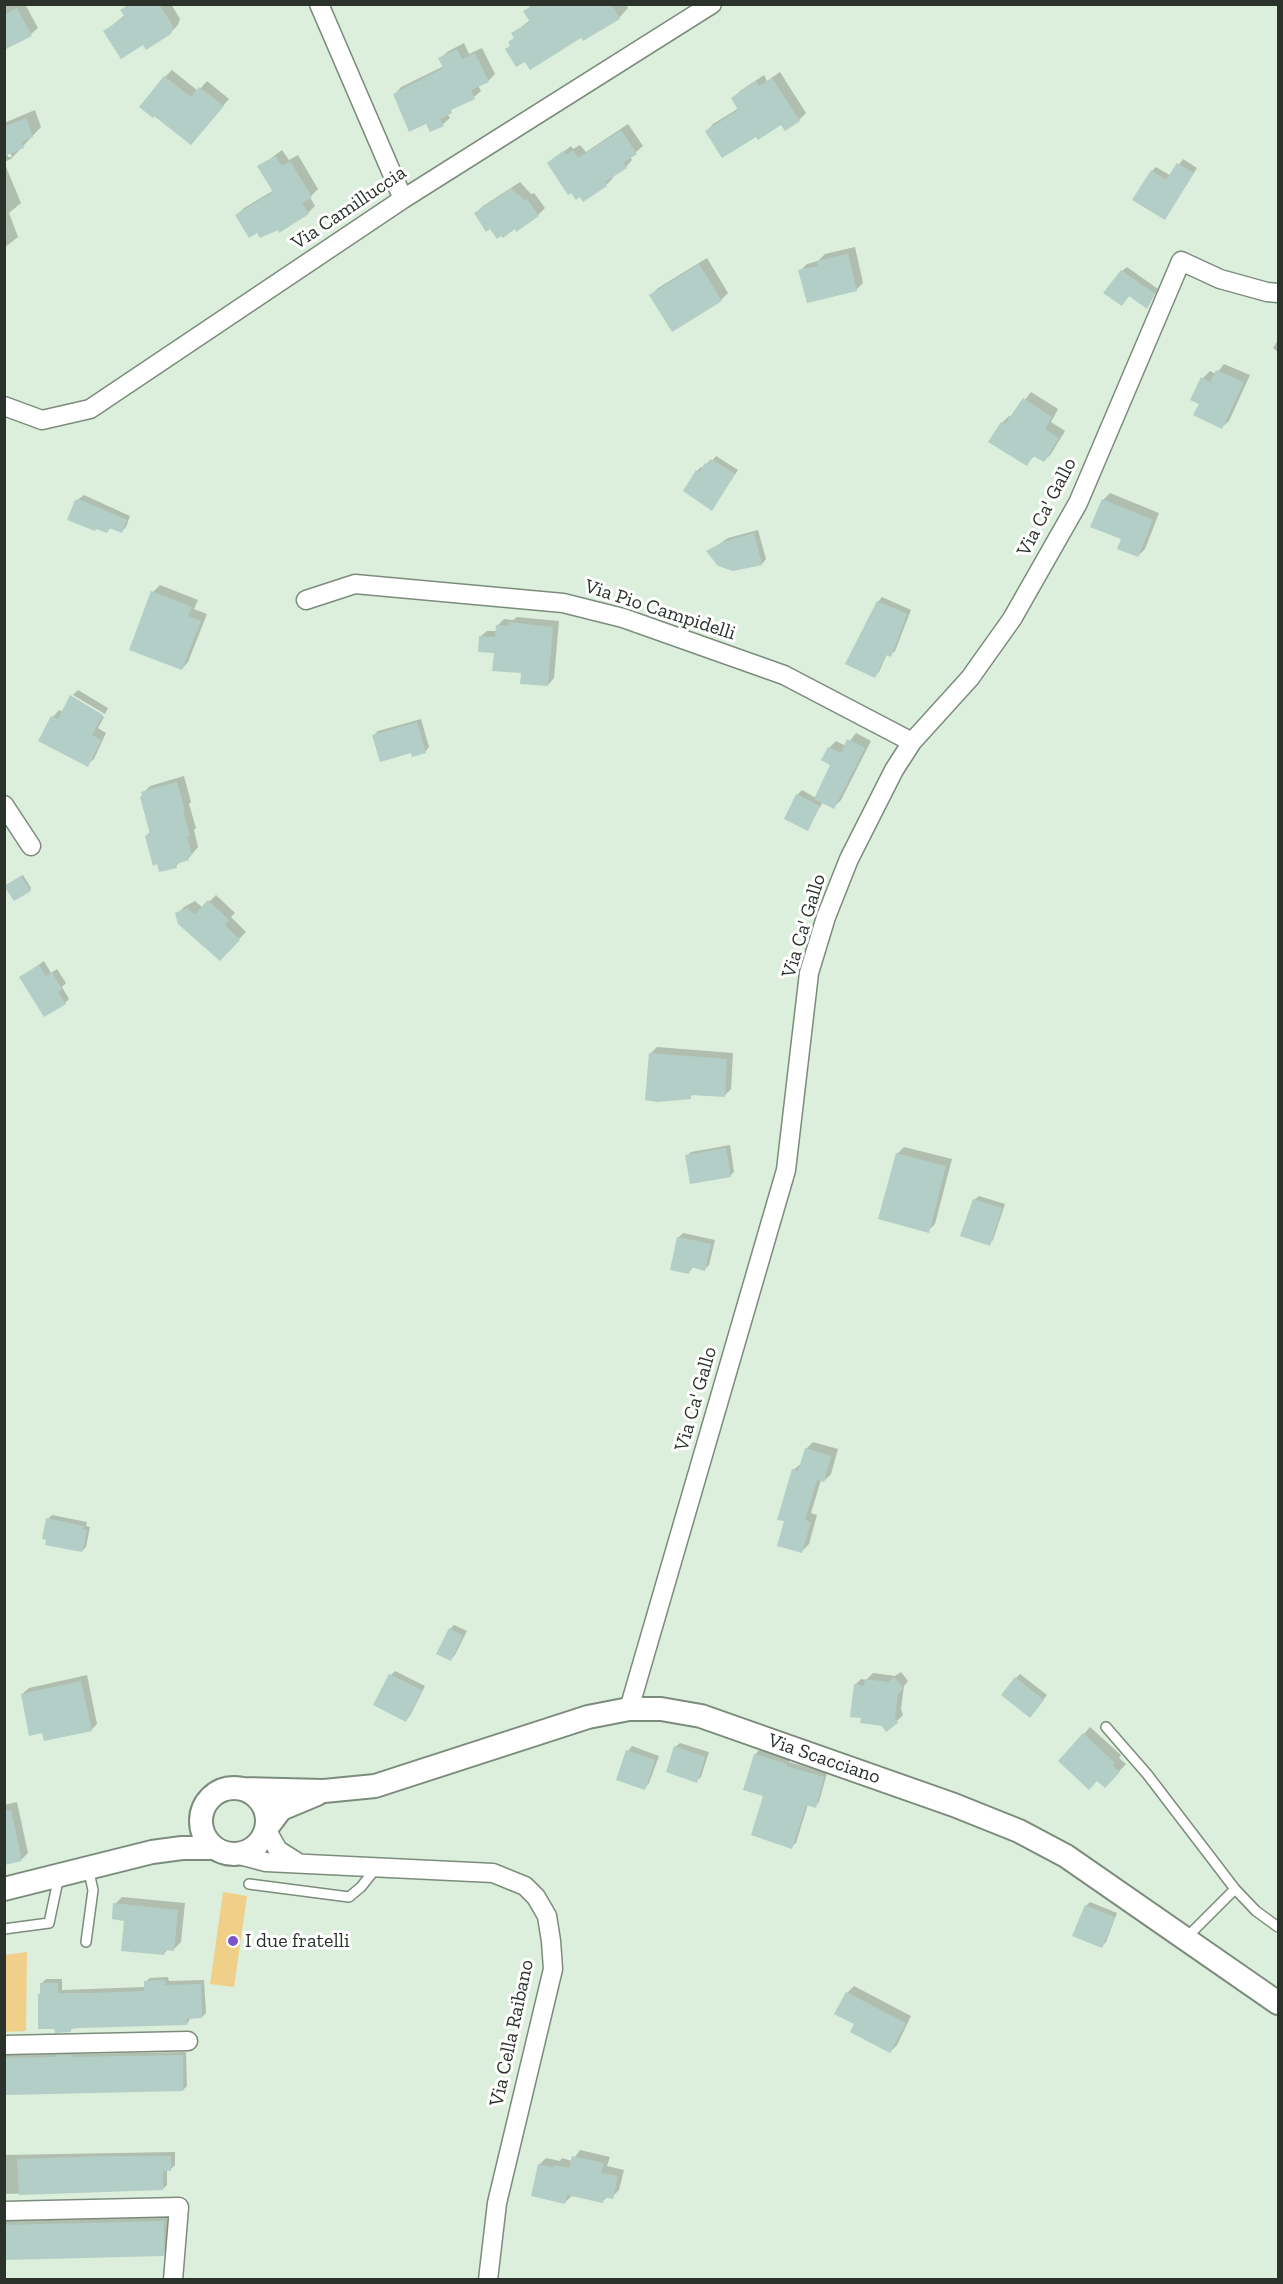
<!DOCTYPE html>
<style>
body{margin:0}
#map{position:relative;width:1283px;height:2284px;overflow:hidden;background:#dceedc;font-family:"Zilla Slab",serif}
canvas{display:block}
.frame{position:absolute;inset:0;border:6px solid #2b322b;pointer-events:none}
</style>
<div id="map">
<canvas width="1283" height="2284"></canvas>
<div class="frame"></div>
</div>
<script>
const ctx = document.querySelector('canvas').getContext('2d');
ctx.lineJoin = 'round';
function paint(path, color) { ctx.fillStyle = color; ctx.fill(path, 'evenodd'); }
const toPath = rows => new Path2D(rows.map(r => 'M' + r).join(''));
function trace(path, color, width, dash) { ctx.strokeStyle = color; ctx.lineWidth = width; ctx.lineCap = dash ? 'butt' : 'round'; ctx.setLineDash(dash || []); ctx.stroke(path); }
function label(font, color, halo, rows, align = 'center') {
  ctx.font = font + ' "Zilla Slab",serif'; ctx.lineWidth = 6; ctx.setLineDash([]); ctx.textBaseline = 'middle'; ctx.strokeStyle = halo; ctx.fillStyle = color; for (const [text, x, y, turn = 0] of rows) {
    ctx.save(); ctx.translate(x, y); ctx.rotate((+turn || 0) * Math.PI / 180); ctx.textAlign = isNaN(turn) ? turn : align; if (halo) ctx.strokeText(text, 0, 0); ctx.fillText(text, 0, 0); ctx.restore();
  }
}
paint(toPath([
 [223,1892,247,1896,234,1987,210,1984],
 [27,1952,26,2031,5,2032,5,1955]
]), '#f0d089');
paint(toPath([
 [4,4,25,4,38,28,31,34,4,49],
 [128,4,171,4,180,19,178,25,170,33,143,43,105,31,125,15],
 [532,4,626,4,628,8,619,18,581,35,511,45,510,42,515,37,513,34,530,20,525,12],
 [464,43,469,54,482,48,495,74,488,81,478,85,481,91,474,97,457,106,447,113,450,118,443,124,426,121,395,94,401,87,444,66,440,59,447,52],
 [172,70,198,91,207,81,229,99,197,136,165,77],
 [780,72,806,113,799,120,781,123,756,134,707,131,713,124,739,108,733,98,740,91,764,75,767,81],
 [35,110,41,127,11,159,4,162,4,123],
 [8,147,12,157,8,157,5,148],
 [628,124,643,146,630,157,632,160,626,167,612,176,613,178,606,185,549,163,571,146,573,149,580,145,586,152],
 [282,150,289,160,298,155,318,189,310,197,315,206,308,213,237,215,244,208,274,190,259,167],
 [1183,159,1197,168,1165,218,1152,171,1156,167,1171,176],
 [4,162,21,203,9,213,18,237,4,248],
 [520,182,531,194,534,193,545,208,538,215,501,234,476,213,483,206],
 [855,247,863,283,856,290,800,271,807,264,818,261,825,254],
 [707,258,728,293,721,300,651,295,658,288],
 [1127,267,1158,289,1147,307,1130,295,1122,304,1122,271],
 [1278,340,1278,352,1273,348],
 [1224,364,1250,375,1229,421,1222,427,1201,403,1203,378,1210,371,1216,374],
 [1031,392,1058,409,1051,422,1065,431,1051,454,1044,461,1035,455,1027,464,1002,423,1009,416,1012,417],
 [716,456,738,470,712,509,697,471,701,467,703,468,710,460,712,461],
 [1110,493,1159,513,1145,549,1138,556,1123,538,1103,500],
 [84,495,130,516,126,527,122,531,111,527,107,532,76,501],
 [758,530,766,559,762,564,733,570,708,552,728,538],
 [160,585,198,600,194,609,207,614,188,662,182,669,153,592],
 [882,597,911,610,895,651,890,655,887,654,879,672,875,676,878,602],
 [517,617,559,621,554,678,548,685,523,672,495,652,480,637,487,631,497,631,497,626,504,619,513,620],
 [78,690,108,708,105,714,73,695],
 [71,698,104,717,98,728,106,733,94,759,87,765,53,717,59,710,63,712],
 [421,719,429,747,425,752,412,752,374,735,378,731],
 [856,733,871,741,841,800,834,807,823,802,807,829,797,795,802,790,816,798,832,764,829,748,836,741,846,746],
 [184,776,191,802,189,804,196,828,194,830,198,847,188,859,181,861,176,866,146,836,151,831,143,793,150,786],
 [23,875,31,888,30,890,8,884],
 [216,895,235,913,231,917,246,932,220,959,177,914,184,907,195,901,203,908],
 [44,961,51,973,57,969,66,983,62,987,69,999,65,1003,21,977],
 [657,1047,733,1053,731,1089,724,1096,694,1093,690,1097,650,1054],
 [730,1145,734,1172,730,1176,687,1156,691,1152],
 [904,1147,952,1159,935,1224,928,1231,897,1154],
 [979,1196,1005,1204,993,1240,989,1244,974,1200],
 [683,1233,715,1240,709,1265,705,1269,693,1267,689,1272,678,1238],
 [813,1442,838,1449,831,1474,824,1481,821,1480,811,1513,817,1515,809,1544,802,1551,786,1520,793,1470,802,1463,806,1449],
 [52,1515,87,1522,86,1526,90,1527,86,1547,82,1551,48,1519],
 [454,1625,467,1631,455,1655,451,1659,450,1629],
 [395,1671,425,1686,410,1716,405,1720,391,1675],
 [901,1672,908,1681,904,1686,901,1709,903,1715,897,1721,855,1685,861,1679,866,1680,873,1673,895,1676],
 [1020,1674,1047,1695,1034,1712,1016,1678],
 [87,1675,97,1724,91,1730,43,1731,22,1694,29,1688],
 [1090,1727,1121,1755,1119,1758,1126,1764,1112,1779,1084,1734],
 [680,1743,709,1752,701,1777,696,1781,675,1747],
 [632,1746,659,1756,649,1783,645,1788,628,1751],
 [759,1750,790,1760,789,1762,827,1773,819,1802,815,1806,808,1804,796,1843,791,1847,755,1755],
 [17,1802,28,1853,21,1860,4,1864,4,1805],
 [122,1897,185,1903,181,1942,174,1949,168,1949,164,1954,126,1919,115,1904],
 [1090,1902,1117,1913,1106,1942,1102,1946,1086,1906],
 [168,1977,169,1981,204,1980,206,2013,202,2017,191,2017,187,2024,74,2027,70,2031,39,1994,42,1992,41,1984,46,1979,62,1979,62,1990,145,1987,145,1982,150,1978],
 [854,1986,911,2016,897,2045,890,2052,856,2024,847,1993],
 [62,2051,74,2051,74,2054,186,2052,187,2086,183,2090,4,2093,4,2055,59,2054],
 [580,2150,610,2157,607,2166,624,2170,619,2190,612,2197,608,2196,603,2201,572,2196,565,2202,539,2165,546,2158,560,2161,562,2158,572,2161],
 [175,2152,175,2165,171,2169,167,2169,167,2185,163,2189,4,2194,4,2155],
 [168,2217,167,2250,163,2255,4,2259,4,2221]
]), '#0003');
paint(toPath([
 [129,4,159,4,173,26,171,34,146,50,143,45,121,59,103,31,125,17,120,10],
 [535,4,611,4,620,19,583,41,581,38,530,70,525,62,516,67,505,49,510,46,508,42,514,38,511,33,530,22,523,11],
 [17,8,32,36,4,50,4,15],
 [457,49,462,59,475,53,489,82,471,90,475,99,451,110,452,113,440,119,444,126,430,132,426,124,409,132,393,94,443,68,438,58],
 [164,76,191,97,199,87,224,106,191,145,154,116,153,118,139,107],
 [772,78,800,121,785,131,781,125,758,140,756,137,722,158,705,131,738,110,731,98,756,81,759,86],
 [26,118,33,137,22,142,24,148,4,156,4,127],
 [621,130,637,154,623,163,627,168,605,182,607,186,583,202,580,197,576,200,571,193,568,195,547,163,563,151,566,155,573,150,578,158],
 [275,156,282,166,290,161,312,197,302,203,309,214,279,233,278,230,260,238,257,233,249,238,235,215,273,192,257,166],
 [1177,163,1194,173,1165,220,1132,200,1151,170,1166,180],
 [512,188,517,195,519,194,524,200,527,199,539,216,516,232,515,229,503,238,501,236,497,239,490,229,486,232,474,213],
 [848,254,857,291,807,303,798,270,818,266,816,261],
 [699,264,722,301,672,332,649,295],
 [1121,270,1155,294,1147,309,1129,296,1122,306,1103,293],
 [1216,370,1244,382,1222,429,1193,415,1199,404,1190,400,1201,377,1210,382],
 [1023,398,1052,417,1045,429,1059,438,1044,462,1033,456,1027,466,988,442,1001,422,1005,424],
 [711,459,735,474,712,511,683,491,696,470,699,472,705,463,708,465],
 [79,499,127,520,122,533,109,528,107,533,96,529,95,531,67,520,75,500,78,501],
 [1102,499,1153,520,1138,557,1117,549,1121,539,1090,527],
 [754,533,762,565,733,571,718,566,706,551,723,542],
 [151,591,192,607,188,616,201,621,182,670,129,650],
 [877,601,907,614,891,657,886,655,875,678,845,664],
 [509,622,553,627,548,686,520,684,521,673,492,671,494,653,478,652,479,636,495,637,496,625,508,626],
 [70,695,103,715,92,735,101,740,88,767,38,741,51,716,58,719],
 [417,722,426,753,412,757,411,753,380,762,372,735],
 [847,739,865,748,834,809,814,799,830,765,821,760,828,747,841,753],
 [177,782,185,811,183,811,190,836,187,837,192,855,188,856,189,860,176,864,177,868,159,872,157,864,153,866,145,836,150,834,140,797,142,796,141,792],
 [796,794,820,806,808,831,784,819],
 [21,876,31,891,14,901,4,886],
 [208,900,229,920,225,925,240,940,220,961,178,924,175,913,187,908,195,914],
 [39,965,46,976,52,972,62,989,58,992,66,1004,44,1017,19,977],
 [649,1053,727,1059,725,1097,691,1095,691,1099,657,1102,645,1100],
 [726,1148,731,1177,690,1184,685,1155],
 [896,1153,946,1166,929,1233,878,1219],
 [973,1199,1002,1208,990,1246,960,1236],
 [677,1237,711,1244,705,1271,690,1267,689,1274,670,1270],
 [805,1448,831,1456,824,1482,817,1480,805,1520,811,1522,802,1553,777,1546,784,1521,777,1520,792,1469,798,1471],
 [46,1518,84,1526,83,1530,87,1530,82,1552,45,1545,46,1540,42,1539],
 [449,1628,463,1636,451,1661,436,1654],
 [389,1674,422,1690,406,1722,373,1705],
 [894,1677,903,1688,898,1694,895,1716,898,1723,886,1732,882,1726,860,1723,861,1718,850,1717,854,1684,864,1686,865,1679,888,1682],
 [1015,1677,1044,1700,1030,1718,1001,1695],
 [81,1681,92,1731,44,1741,42,1733,29,1736,21,1694],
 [1083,1733,1115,1763,1113,1766,1120,1772,1105,1788,1097,1781,1089,1790,1058,1761],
 [674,1746,705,1757,697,1783,666,1772],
 [626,1750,655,1760,645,1790,616,1780],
 [754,1754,787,1764,786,1766,824,1777,816,1808,806,1805,792,1849,751,1835,763,1796,743,1790],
 [11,1810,22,1861,4,1865,4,1811],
 [113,1903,178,1910,174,1951,165,1950,164,1955,121,1951,124,1921,112,1919],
 [1085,1905,1115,1917,1102,1948,1072,1936],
 [165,1980,165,1985,201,1984,202,2018,187,2019,187,2025,80,2028,71,2029,71,2032,55,2033,54,2029,38,2029,38,1994,40,1994,40,1983,58,1983,58,1993,91,1993,144,1991,144,1981],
 [846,1992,906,2023,890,2053,850,2032,854,2024,834,2014],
 [56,2055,71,2055,71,2057,183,2055,183,2091,4,2095,4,2058,56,2057],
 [109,2156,171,2156,171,2171,163,2171,163,2190,19,2195,17,2159],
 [572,2156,604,2163,601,2173,618,2176,613,2199,604,2197,603,2203,567,2195,565,2204,531,2196,538,2164,553,2168,554,2165,569,2168],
 [164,2221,164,2256,4,2260,4,2225]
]), '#b3cec6');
const service = toPath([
 [1106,1727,1147,1774,1235,1889,1256,1911,1278,1927],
 [249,1884,349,1897,361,1887,377,1867],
 [4,1929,49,1923,59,1876],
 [1186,1938,1235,1889],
 [86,1942,93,1890,88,1868]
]);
const minor = toPath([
 [319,4,403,199],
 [4,406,42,420,90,409,403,199,712,4],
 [306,600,355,584,563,603,623,618,784,675,912,742],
 [4,805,31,846],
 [629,1709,786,1170,809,973,826,917,849,859,894,770,912,742,970,678,1012,619,1078,503,1181,261,1220,279,1267,292,1278,293],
 [266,1829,278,1850,297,1862],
 [236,1854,266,1862,493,1873,525,1886,536,1897,547,1916,551,1941,553,1969,497,2203,488,2280],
 [4,2045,188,2041],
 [4,2211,179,2207,173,2280]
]);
const tertiary = toPath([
 '201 1821a33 33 0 1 1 66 0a33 33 0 1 1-66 0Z',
 [242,1789,324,1791,375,1786,588,1717,629,1709,661,1709,701,1716,954,1805,1019,1831,1066,1856,1278,2003],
 [266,1829,281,1809,317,1794],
 [4,1889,152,1852,182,1848,215,1848]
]);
trace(service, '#7c8c7c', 12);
trace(minor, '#7c8c7c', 21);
trace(tertiary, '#7c8c7c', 26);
trace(service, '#fff', 9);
trace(minor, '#fff', 18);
trace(tertiary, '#fff', 22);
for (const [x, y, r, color] of [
 [233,1941,6,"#7954cd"]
]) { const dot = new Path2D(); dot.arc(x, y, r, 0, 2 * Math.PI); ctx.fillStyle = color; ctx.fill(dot); trace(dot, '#fff', 2); }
label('20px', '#2b322b', '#fff', [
 ["Via Camilluccia",349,208,-34],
 ["Via Ca' Gallo",1047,507,-63],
 ["Via Pio Campidelli",660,610,18],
 ["Via Ca' Gallo",804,926,-73],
 ["Via Ca' Gallo",696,1399,-74],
 ["Via Scacciano",824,1759,19],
 ["Via Cella Raibano",512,2033,-78]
]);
label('20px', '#2b322b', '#fff', [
 ["I due fratelli",245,1941]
], 'left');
</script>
